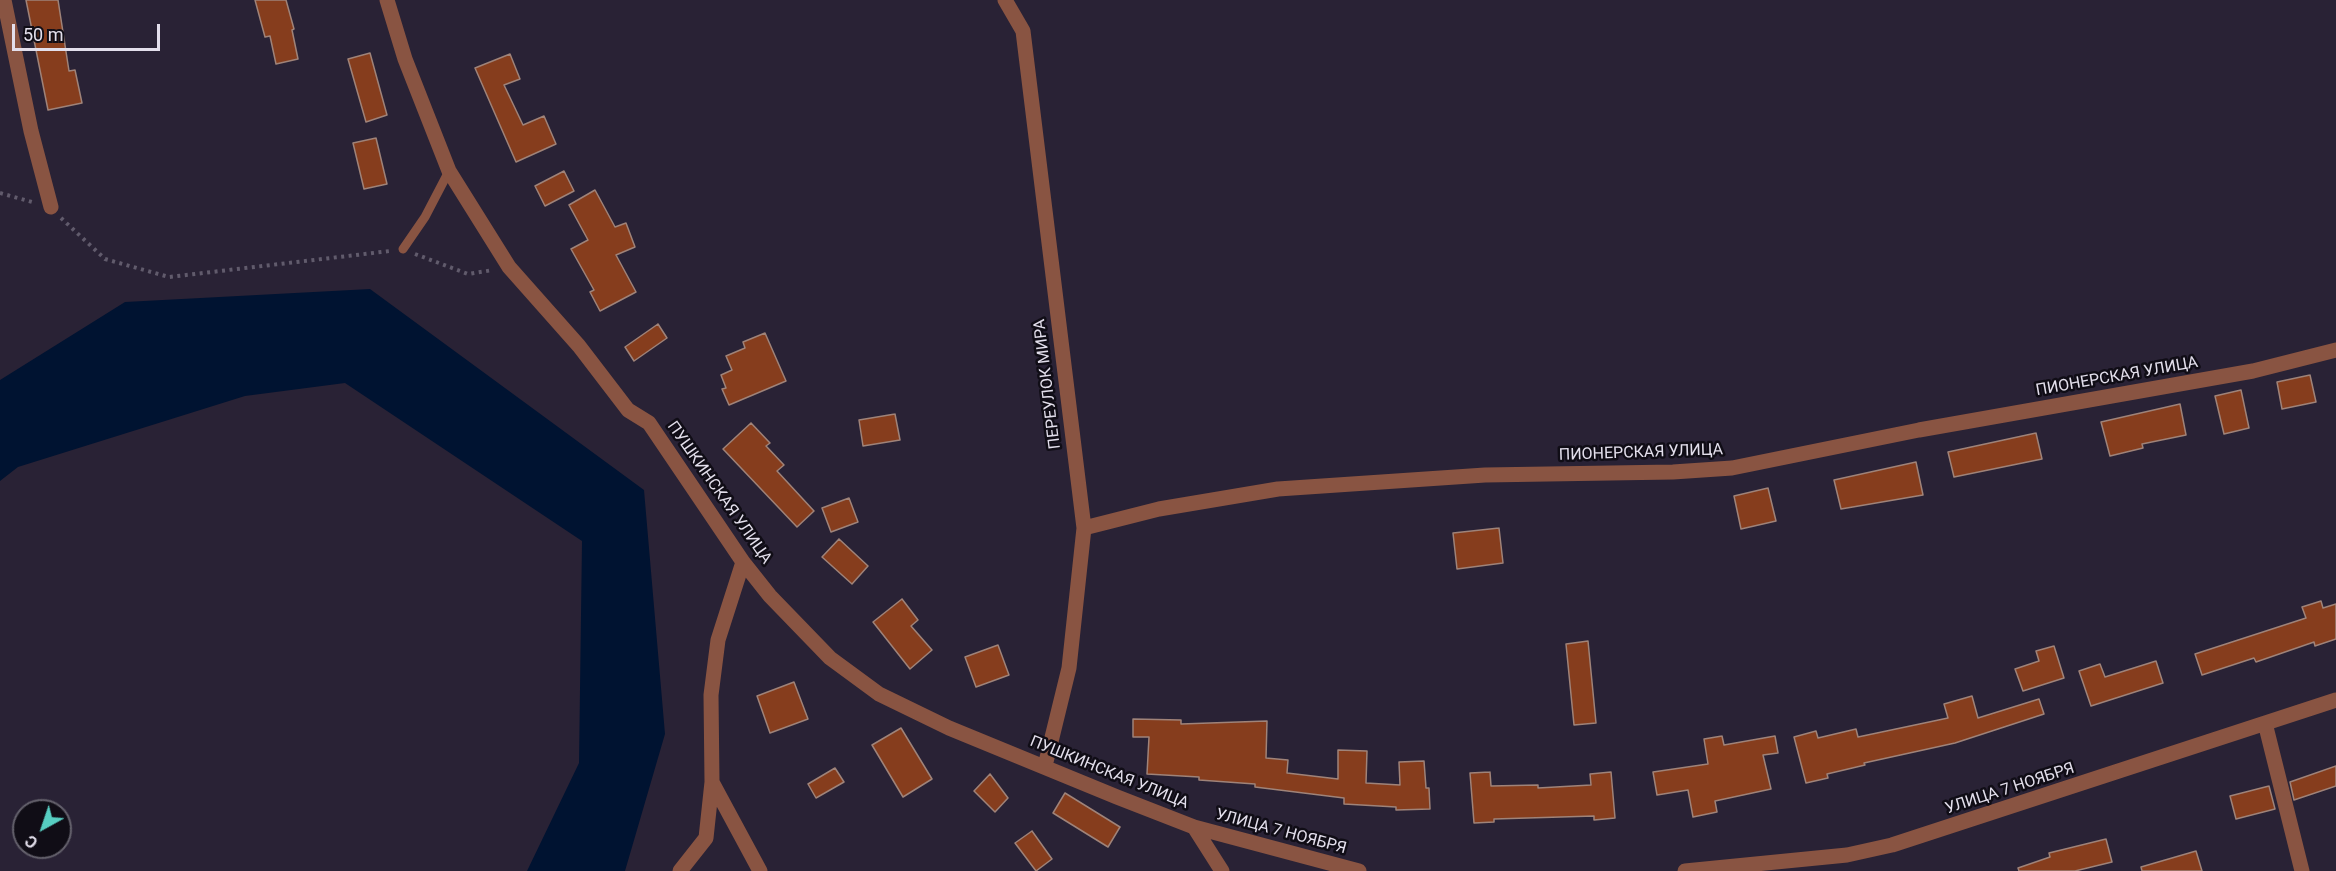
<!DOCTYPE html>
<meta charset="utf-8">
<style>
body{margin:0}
#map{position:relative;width:2336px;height:871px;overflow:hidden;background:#292235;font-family:Roboto,sans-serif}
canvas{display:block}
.north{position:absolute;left:12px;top:799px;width:60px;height:60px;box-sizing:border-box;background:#100d16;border:2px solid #64616c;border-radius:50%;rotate:220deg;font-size:16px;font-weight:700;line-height:24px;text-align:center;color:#e3dfec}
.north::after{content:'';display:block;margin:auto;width:21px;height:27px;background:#57cec2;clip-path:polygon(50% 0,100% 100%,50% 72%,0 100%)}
.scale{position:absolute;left:12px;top:24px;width:148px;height:27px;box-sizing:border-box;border:3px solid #e3dfec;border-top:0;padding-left:8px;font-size:18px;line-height:21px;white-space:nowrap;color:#e3dfec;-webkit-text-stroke:4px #100d16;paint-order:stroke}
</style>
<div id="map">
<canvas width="2336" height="871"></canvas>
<div class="north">С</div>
<div class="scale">50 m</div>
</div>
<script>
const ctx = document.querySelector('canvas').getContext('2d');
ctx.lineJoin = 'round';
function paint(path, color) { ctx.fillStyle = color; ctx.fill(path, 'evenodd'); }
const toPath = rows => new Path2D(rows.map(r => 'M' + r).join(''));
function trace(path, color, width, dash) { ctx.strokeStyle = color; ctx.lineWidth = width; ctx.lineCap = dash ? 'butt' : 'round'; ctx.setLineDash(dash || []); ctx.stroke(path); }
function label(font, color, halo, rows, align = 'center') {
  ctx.font = font + ' Roboto,sans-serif'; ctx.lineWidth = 5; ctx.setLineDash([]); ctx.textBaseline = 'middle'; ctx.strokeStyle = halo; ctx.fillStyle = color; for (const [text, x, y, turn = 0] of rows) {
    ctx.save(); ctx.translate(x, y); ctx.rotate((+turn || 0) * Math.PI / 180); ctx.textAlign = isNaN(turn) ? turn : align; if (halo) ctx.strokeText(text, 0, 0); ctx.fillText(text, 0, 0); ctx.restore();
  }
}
paint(toPath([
 [370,289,644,490,665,734,625,871,527,871,579,763,582,541,345,383,245,396,18,467,0,481,0,380,125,302]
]), '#001331');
const building = toPath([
 [26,0,58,0,69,71,75,70,82,103,48,110,26,0],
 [255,0,286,0,294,29,292,30,298,59,276,64,270,36,265,37,255,0],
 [370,53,387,115,366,122,348,59,370,53],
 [510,54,520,79,504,85,523,125,544,116,556,144,516,162,475,68,510,54],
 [376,138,387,184,364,189,353,143,376,138],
 [564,171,574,191,545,206,535,186,564,171],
 [595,190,615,227,626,223,635,247,616,255,636,292,600,311,590,292,594,290,571,249,588,240,569,205,595,190],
 [658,324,667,338,634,361,625,347,658,324],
 [765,333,786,381,729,405,722,389,726,388,721,375,732,370,726,356,745,348,743,342,765,333],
 [2310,375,2316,402,2282,409,2277,382,2310,375],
 [2241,390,2249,428,2224,434,2215,396,2241,390],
 [2180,404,2186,435,2142,444,2143,448,2110,456,2101,422,2180,404],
 [895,414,900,440,863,446,859,420,895,414],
 [751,423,770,443,766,446,784,465,777,471,814,511,797,527,723,449,751,423],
 [2036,433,2042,459,1954,477,1948,452,2036,433],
 [1916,462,1923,495,1841,509,1834,480,1916,462],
 [1768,488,1776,521,1741,529,1734,496,1768,488],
 [849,498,858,522,831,532,822,508,849,498],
 [1499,528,1503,563,1457,569,1453,533,1499,528],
 [839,539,868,566,852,584,822,557,839,539],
 [902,599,918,620,911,626,932,650,910,669,873,622,902,599],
 [2321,601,2323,608,2336,604,2336,639,2315,646,2314,642,2256,662,2254,658,2202,675,2195,654,2306,618,2302,607,2321,601],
 [1588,641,1596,723,1574,725,1566,644,1588,641],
 [998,645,1009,675,976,687,965,657,998,645],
 [2054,646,2064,678,2023,691,2015,669,2039,661,2036,651,2054,646],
 [2156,661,2163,683,2091,706,2079,671,2100,664,2105,677,2156,661],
 [794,682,808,719,770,733,757,696,794,682],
 [1972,696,1978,718,2039,699,2044,714,1955,743,1864,763,1865,765,1827,774,1828,778,1806,783,1794,737,1816,731,1818,738,1856,729,1858,737,1948,718,1944,704,1972,696],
 [1133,719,1181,720,1181,724,1267,721,1266,758,1288,760,1287,773,1338,779,1338,750,1367,751,1366,783,1400,785,1399,762,1424,761,1426,788,1429,788,1430,809,1396,810,1396,807,1344,804,1344,798,1255,787,1255,784,1199,780,1199,777,1147,774,1149,737,1133,737,1133,719],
 [901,728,932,779,903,797,872,745,901,728],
 [1722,736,1724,745,1775,736,1778,753,1763,755,1771,789,1715,801,1717,812,1693,817,1688,790,1657,795,1653,772,1708,764,1704,739,1722,736],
 [2336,766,2336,786,2294,800,2290,782,2336,766],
 [835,768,844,782,816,798,808,784,835,768],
 [1490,772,1491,786,1538,785,1538,788,1591,785,1590,774,1611,772,1615,818,1594,820,1594,816,1494,819,1494,822,1474,823,1470,773,1490,772],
 [990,774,1008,798,995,812,974,791,990,774],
 [2269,786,2275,809,2236,819,2230,796,2269,786],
 [1065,793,1120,827,1108,847,1053,813,1065,793],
 [1032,831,1052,859,1036,871,1015,843,1032,831],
 [2106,839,2112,862,2075,871,2019,871,2018,868,2050,857,2049,853,2106,839],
 [2196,851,2202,871,2142,871,2141,867,2196,851]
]);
paint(building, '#863d1d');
trace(building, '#9f8379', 1.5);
trace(toPath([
 [0,193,32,202],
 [61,218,105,259,169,277,390,251],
 [415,254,468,274,493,270]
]), '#615b6c', 4, [3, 4.5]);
trace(toPath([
 [403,249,425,217,449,171]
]), '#895442', 9);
trace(toPath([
 [4,0,31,131,51,207],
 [387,0,405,59,449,171,509,267,579,346,628,410,649,423,743,562,770,596,830,658,879,694,949,728,1117,797,1194,827,1359,871],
 [1005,0,1023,31,1084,528,1069,668,1045,766],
 [1084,528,1159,509,1278,489,1485,475,1673,472,1732,468,1919,430,2253,371,2336,350],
 [2265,723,2302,871],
 [712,782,760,871],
 [1194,827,1222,871],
 [680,871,706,838,712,782,711,695,718,640,743,562],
 [1685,871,1847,855,1892,845,2336,700]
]), '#895442', 15);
label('16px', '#e3dfec', '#100d16', [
 ["ПИОНЕРСКАЯ УЛИЦА",2117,377,-10],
 ["ПЕРЕУЛОК МИРА",1048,384,-97],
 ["ПИОНЕРСКАЯ УЛИЦА",1641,453,-2],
 ["ПУШКИНСКАЯ УЛИЦА",719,493,55],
 ["ПУШКИНСКАЯ УЛИЦА",1109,773,22],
 ["УЛИЦА 7 НОЯБРЯ",2010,789,-18],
 ["УЛИЦА 7 НОЯБРЯ",1281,832,15]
]);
</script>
